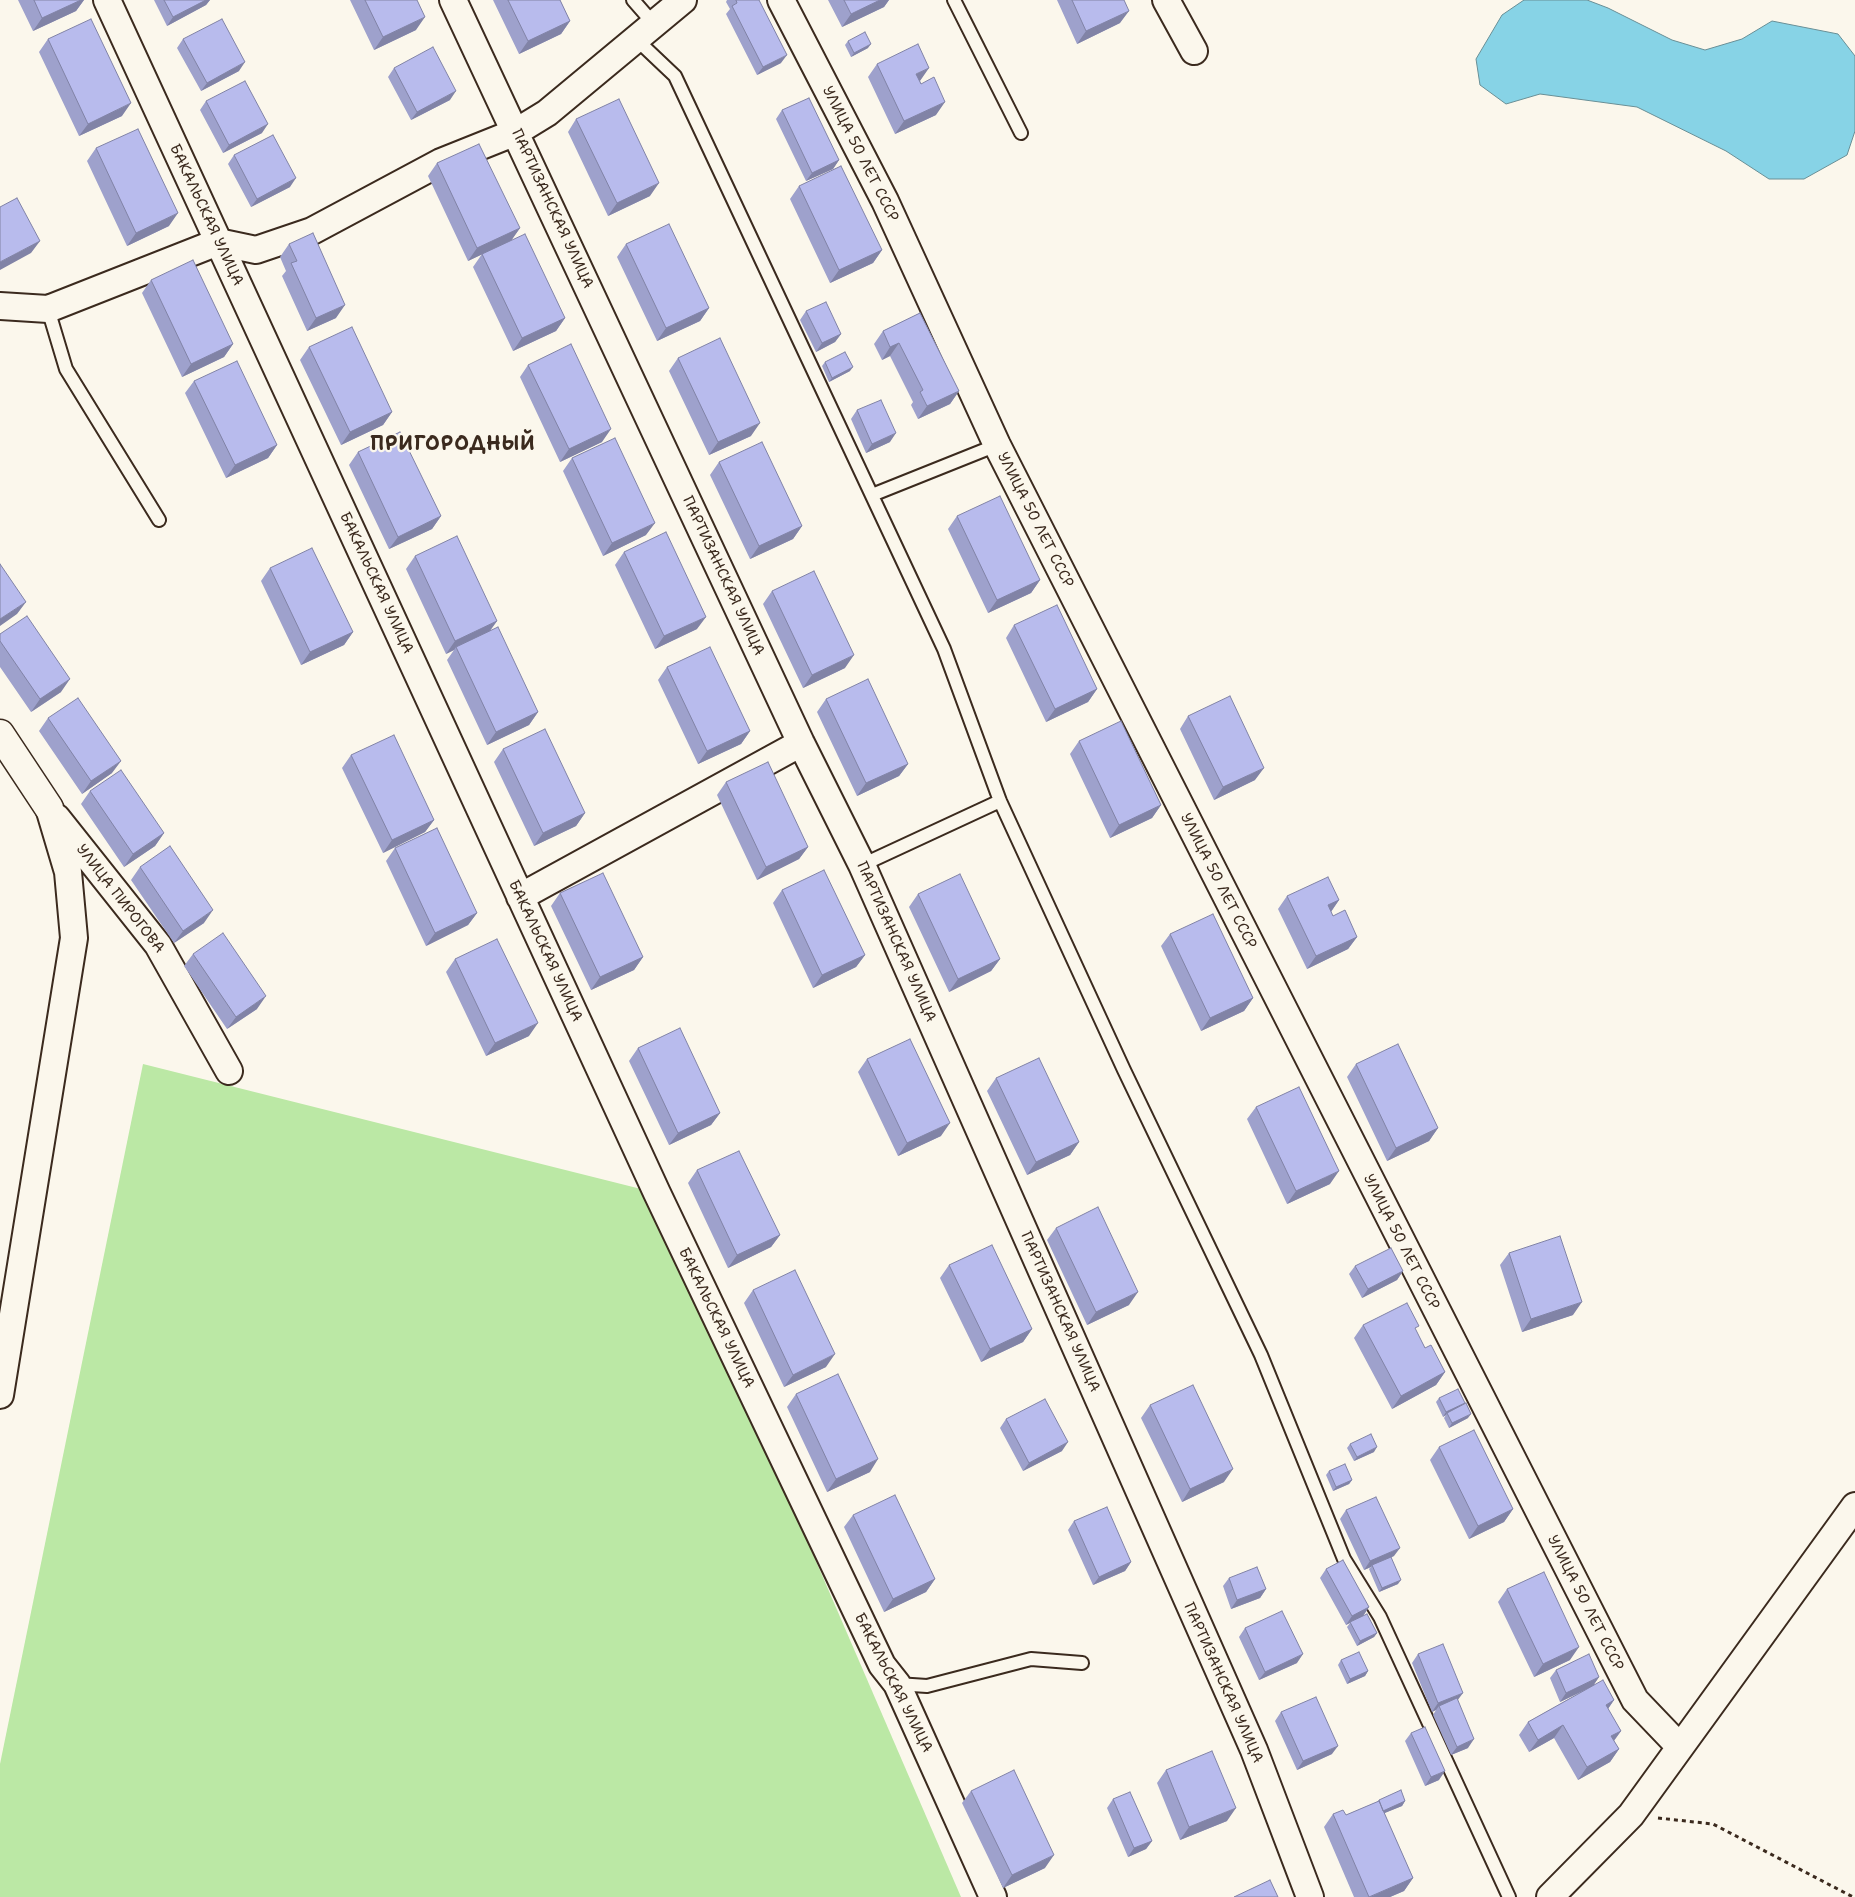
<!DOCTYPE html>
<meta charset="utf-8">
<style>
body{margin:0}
canvas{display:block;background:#fbf7ec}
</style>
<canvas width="1855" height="1897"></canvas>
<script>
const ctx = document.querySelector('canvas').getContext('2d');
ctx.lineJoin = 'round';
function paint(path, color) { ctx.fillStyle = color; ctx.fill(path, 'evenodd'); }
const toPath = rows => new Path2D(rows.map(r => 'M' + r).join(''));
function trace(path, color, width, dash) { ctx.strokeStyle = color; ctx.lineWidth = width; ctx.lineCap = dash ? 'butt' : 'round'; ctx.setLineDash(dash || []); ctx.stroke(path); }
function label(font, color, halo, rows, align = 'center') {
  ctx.font = font + ' "Shantell Sans",sans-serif'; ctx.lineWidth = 4.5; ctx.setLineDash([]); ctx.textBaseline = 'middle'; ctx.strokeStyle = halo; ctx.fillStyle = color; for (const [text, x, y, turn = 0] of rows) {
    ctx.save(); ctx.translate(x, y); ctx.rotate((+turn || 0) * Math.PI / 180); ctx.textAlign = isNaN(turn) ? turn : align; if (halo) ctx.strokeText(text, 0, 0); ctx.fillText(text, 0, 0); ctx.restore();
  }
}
paint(toPath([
 [143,1064,657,1193,961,1897,0,1897,0,1764]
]), '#bbe8a5');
const water = toPath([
 [1524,0,1587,0,1608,8,1672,40,1705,50,1742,39,1772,21,1838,34,1855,56,1855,131,1847,155,1804,179,1769,179,1726,151,1637,107,1540,94,1506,104,1480,85,1476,59,1502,15,1524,0]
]);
paint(water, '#87d3e6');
trace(water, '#698f96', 1);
const lane = toPath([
 [633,0,654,24],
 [954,0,1021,133],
 [637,40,675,76,944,649,1000,801,1124,1070,1261,1355,1344,1559,1380,1617,1509,1897],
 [48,309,66,369,159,520],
 [872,495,997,445],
 [862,865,1000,801],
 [897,1684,927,1686,1031,1659,1082,1663]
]);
const street = toPath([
 [107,0,657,1193,882,1665,897,1684,993,1897],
 [453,0,801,743,862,865,1254,1750,1310,1897],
 [781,0,885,201,997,445,1635,1700,1680,1747],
 [1166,0,1194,51],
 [0,306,48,309,218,242,256,250,312,231,441,162,516,132,547,113,683,0],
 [57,818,158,945,229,1071],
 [520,897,801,743],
 [0,1395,74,938,68,872,49,808],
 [1550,1897,1631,1815,1855,1506]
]);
const secondary = toPath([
 [0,734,49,808]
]);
trace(lane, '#3b2a1e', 16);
trace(street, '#3b2a1e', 30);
trace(secondary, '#3b2a1e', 31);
trace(toPath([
 [1658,1818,1713,1824,1853,1897]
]), '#3b2a1e', 3, [4, 4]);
trace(lane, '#fbf7ec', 12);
trace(street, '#fbf7ec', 26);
trace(secondary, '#fbf7ec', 28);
paint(toPath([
 [18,0,84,0,76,11,33,31],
 [154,0,210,0,206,5,167,26],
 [350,0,417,0,416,30,374,50],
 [493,0,560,0,570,21,561,34,519,54],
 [727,0,759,0,781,63,757,75,726,14,730,9,726,2],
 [828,0,889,0,884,7,842,27],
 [1057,0,1124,0,1120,23,1077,44],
 [48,39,122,116,79,136,39,52],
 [183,39,239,71,201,91,177,48],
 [848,41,868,48,851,57,845,45],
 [877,64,920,81,936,115,895,134,868,77],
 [394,68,450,100,411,120,388,77],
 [206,101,262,133,223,153,200,110],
 [782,110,839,160,833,169,806,181,776,119],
 [576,119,650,196,608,216,568,132],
 [96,148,169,226,127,246,87,161],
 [234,155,290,187,251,207,228,164],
 [437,163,520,228,511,240,565,318,556,331,513,351,473,267,482,254,468,261,428,176],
 [799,186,882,250,873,263,830,283,790,199],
 [289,244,336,318,307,331,282,276,286,271,280,257],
 [626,244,709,308,700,321,657,341,617,257],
 [151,280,233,344,224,357,182,377,142,293],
 [806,311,841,334,835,342,816,352,800,320],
 [920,313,959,391,950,404,918,419,911,405,913,402,890,356,882,360,874,344,883,331],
 [309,347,392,412,383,425,341,445,300,360],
 [678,358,751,436,709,455,669,371],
 [825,362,850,371,829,382,822,366],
 [528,365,602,442,560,462,520,377],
 [194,381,277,445,268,458,226,478,185,393],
 [857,410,890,442,866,453,851,419],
 [358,452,441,516,432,529,389,549,349,465],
 [572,458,646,535,603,556,563,471],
 [719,462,802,526,793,539,750,559,710,475],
 [957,516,1040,580,1031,593,988,613,948,529],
 [624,552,697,629,655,649,615,565],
 [415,556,497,621,490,631,538,712,529,725,487,745,447,660,454,650,446,654,406,569],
 [270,568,353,632,344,645,301,665,261,581],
 [772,591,845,668,803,688,763,604],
 [1014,625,1097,689,1088,702,1046,722,1006,638],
 [0,634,61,692,31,712,0,667],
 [667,667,750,731,741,744,698,764,658,680],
 [826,699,908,764,899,776,857,796,817,712],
 [1188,716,1255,780,1214,800,1180,729],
 [48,718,112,773,82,794,39,731],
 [1079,741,1161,805,1152,818,1110,838,1070,754],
 [503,749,585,813,576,826,534,846,494,762],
 [351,755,434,820,425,832,383,853,342,768],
 [726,782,808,847,799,859,757,880,717,795],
 [90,791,164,833,155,846,124,867,81,804],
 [395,848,477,913,468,925,426,946,386,861],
 [140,867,204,923,174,943,131,880],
 [782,890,865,955,856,967,813,988,773,903],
 [560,893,643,957,634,970,591,990,551,906],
 [918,894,1000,959,991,971,949,992,909,907],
 [1287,896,1339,900,1331,912,1333,916,1357,937,1348,949,1307,969,1278,909],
 [1170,934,1253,998,1244,1011,1201,1031,1161,946],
 [193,954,257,1009,227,1029,184,966],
 [455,959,529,1036,486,1056,446,972],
 [638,1048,720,1113,711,1125,669,1145,629,1061],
 [867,1059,941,1136,898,1156,858,1072],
 [1356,1064,1438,1128,1429,1141,1387,1161,1347,1077],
 [996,1078,1079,1142,1070,1155,1027,1175,987,1091],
 [1256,1107,1330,1184,1287,1204,1247,1119],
 [697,1170,780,1235,771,1247,728,1268,688,1183],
 [1056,1228,1129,1305,1087,1325,1047,1240],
 [1509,1253,1573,1315,1522,1332,1500,1265],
 [949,1265,1032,1329,1023,1342,981,1362,940,1278],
 [1355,1266,1403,1271,1397,1280,1362,1298,1349,1274],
 [753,1290,826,1367,784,1387,744,1303],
 [1363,1325,1416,1331,1425,1348,1445,1372,1436,1385,1392,1409,1354,1338],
 [796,1394,870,1472,827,1492,787,1407],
 [1439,1398,1463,1405,1468,1418,1449,1428,1444,1418,1446,1415,1443,1417,1436,1402],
 [1150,1405,1224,1482,1182,1502,1141,1418],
 [1006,1419,1062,1451,1023,1471,1000,1428],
 [1350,1444,1374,1452,1354,1461,1347,1448],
 [1439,1447,1513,1509,1504,1522,1469,1539,1430,1460],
 [1329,1471,1352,1480,1349,1484,1333,1491,1326,1475],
 [1346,1510,1394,1556,1391,1557,1398,1584,1379,1592,1369,1569,1371,1567,1364,1570,1340,1519],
 [853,1515,935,1579,926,1592,884,1612,844,1527],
 [1074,1521,1131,1562,1125,1571,1093,1585,1068,1530],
 [1326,1569,1369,1607,1363,1616,1377,1633,1374,1637,1357,1646,1347,1627,1350,1623,1346,1625,1320,1578],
 [1229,1578,1266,1589,1260,1598,1231,1609,1223,1586],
 [1507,1589,1570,1660,1534,1677,1498,1602],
 [1245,1628,1297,1663,1259,1680,1239,1637],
 [1418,1654,1458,1701,1468,1748,1451,1755,1433,1715,1436,1710,1432,1712,1412,1663],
 [1341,1660,1368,1671,1365,1676,1347,1684,1338,1665],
 [1556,1670,1599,1677,1594,1684,1614,1700,1608,1709,1621,1731,1614,1741,1619,1749,1610,1762,1578,1780,1554,1738,1529,1752,1519,1735,1528,1722,1583,1691,1560,1702,1550,1678],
 [1281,1712,1332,1754,1297,1770,1275,1721],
 [1411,1733,1439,1780,1425,1786,1405,1741],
 [1166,1770,1227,1821,1180,1840,1157,1783],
 [971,1791,1045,1868,1003,1888,962,1803],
 [1113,1799,1152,1841,1146,1849,1128,1857,1107,1808],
 [1379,1800,1405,1801,1402,1806,1384,1813,1413,1878,1404,1891,1390,1897,1354,1897,1324,1827,1333,1814,1346,1815,1377,1802]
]), '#9ea1cc');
paint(toPath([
 [81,0,84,0,76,11,33,31,42,18],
 [206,0,210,0,206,5,167,26,173,17],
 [880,0,889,0,884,7,842,27,851,14],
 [1129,11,1120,23,1077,44,1086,31],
 [425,17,416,30,374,50,383,37],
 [570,21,561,34,519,54,528,41],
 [871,44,868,48,851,57,854,53],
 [787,55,781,63,757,75,763,67],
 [245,62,239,71,201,91,207,83],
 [929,68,920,81,907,87,916,74],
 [456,91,450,100,411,120,417,112],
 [945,102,936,115,895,134,904,121],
 [131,103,122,116,79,136,88,124],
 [268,124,262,133,223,153,229,145],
 [839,160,833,169,806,181,812,173],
 [296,178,290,187,251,207,257,199],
 [659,183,650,196,608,216,617,203],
 [178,213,169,226,127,246,136,233],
 [520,228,511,241,468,261,477,248],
 [40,241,31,253,0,270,0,262],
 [882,250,873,263,830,283,839,270],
 [345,305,336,318,307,331,316,318],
 [709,308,700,321,657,341,666,328],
 [565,318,556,331,513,351,522,338],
 [841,334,835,342,816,352,822,343],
 [899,343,890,356,882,360,890,347],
 [233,344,224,357,182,377,191,364],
 [853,367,850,371,829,382,832,378],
 [959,391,950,404,918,419,927,406],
 [392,412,383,425,341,445,350,432],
 [760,423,751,436,709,455,718,442],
 [611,429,602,442,560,462,569,449],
 [896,433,890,442,866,453,872,444],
 [277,445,268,458,226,478,235,465],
 [441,516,432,529,389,549,398,537],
 [655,523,646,535,603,556,612,543],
 [802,526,793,539,750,559,759,546],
 [1040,580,1031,593,988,613,997,600],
 [26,602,17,614,0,626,0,619],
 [706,617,697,629,655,649,664,636],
 [497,621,488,633,456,647,454,650,446,654,455,641],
 [353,632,344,645,301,665,310,652],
 [854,655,845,668,803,688,812,675],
 [70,679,61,692,31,712,40,699],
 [1097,689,1088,702,1046,722,1055,709],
 [538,712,529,725,487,745,496,732],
 [750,731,741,744,698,764,707,751],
 [121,761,112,773,82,794,91,781],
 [908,764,899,776,857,796,866,783],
 [1264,768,1255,780,1214,800,1223,787],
 [1161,805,1152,818,1110,838,1119,825],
 [585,813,576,826,534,846,543,833],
 [434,820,425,832,383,853,392,840],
 [164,833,155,846,124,867,133,854],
 [808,847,799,859,757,880,766,867],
 [1339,900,1330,913,1328,905],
 [213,910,204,923,174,943,183,931],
 [477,913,468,925,426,946,435,933],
 [1357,937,1348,949,1307,969,1316,956],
 [865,955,856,967,813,988,822,975],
 [643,957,634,970,591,990,600,977],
 [1000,959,991,971,949,992,958,979],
 [266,996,257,1009,227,1029,236,1017],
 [1253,998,1244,1011,1201,1031,1210,1018],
 [538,1023,529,1036,486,1056,495,1043],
 [720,1113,711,1125,669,1145,678,1133],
 [950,1123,941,1136,898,1156,907,1143],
 [1438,1128,1429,1141,1387,1161,1396,1148],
 [1079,1142,1070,1155,1027,1175,1036,1162],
 [1339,1171,1330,1184,1287,1204,1296,1191],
 [780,1235,771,1247,728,1268,737,1255],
 [1403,1271,1397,1280,1362,1298,1368,1289],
 [1138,1292,1129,1305,1087,1325,1096,1312],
 [1582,1302,1573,1315,1522,1332,1531,1319],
 [1032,1329,1023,1342,981,1362,990,1349],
 [835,1354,826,1367,784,1387,793,1375],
 [1445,1372,1436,1385,1392,1409,1401,1396],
 [1465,1403,1462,1407,1447,1413,1446,1415,1443,1417,1446,1412],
 [1471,1414,1468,1418,1449,1428,1452,1423],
 [1068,1442,1062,1451,1023,1471,1029,1463],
 [1377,1447,1374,1452,1354,1461,1357,1457],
 [878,1459,870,1472,827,1492,836,1479],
 [1233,1469,1224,1482,1182,1502,1190,1489],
 [1352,1480,1349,1484,1333,1491,1336,1487],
 [1513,1509,1504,1522,1469,1539,1478,1526],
 [1400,1548,1394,1556,1373,1566,1372,1565,1371,1567,1364,1570,1370,1561],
 [1131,1562,1125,1571,1093,1585,1099,1577],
 [935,1579,926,1592,884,1612,893,1599],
 [1401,1580,1398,1584,1379,1592,1382,1588],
 [1266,1589,1260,1598,1231,1609,1237,1600],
 [1369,1607,1363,1616,1346,1625,1352,1616],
 [1377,1633,1374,1637,1357,1646,1360,1641],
 [1579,1647,1570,1660,1534,1677,1543,1664],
 [1303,1654,1297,1663,1259,1680,1265,1672],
 [1368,1671,1365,1676,1347,1684,1350,1679],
 [1599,1677,1593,1686,1560,1702,1566,1693],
 [1463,1693,1457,1701,1439,1706,1436,1710,1432,1712,1438,1703],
 [1614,1700,1605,1713,1606,1705],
 [1563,1725,1554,1738,1529,1752,1538,1740],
 [1621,1731,1612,1743,1611,1736],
 [1474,1739,1468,1748,1451,1755,1457,1747],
 [1338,1746,1332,1754,1297,1770,1303,1761],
 [1619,1749,1610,1762,1578,1780,1587,1767],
 [1445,1771,1439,1780,1425,1786,1431,1777],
 [1405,1801,1402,1806,1380,1815,1383,1811],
 [1236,1808,1227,1821,1180,1840,1189,1827],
 [1152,1841,1146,1849,1128,1857,1134,1848],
 [1054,1855,1045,1868,1003,1888,1012,1875],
 [1413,1878,1404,1891,1390,1897,1370,1897]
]), '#8183a6');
const building = toPath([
 [34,0,81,0,42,18,34,0],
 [164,0,206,0,173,17,164,0],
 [365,0,417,0,425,17,383,37,365,0],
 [508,0,560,0,570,21,528,41,508,0],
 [736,0,759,0,787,55,763,67,732,6,737,3,736,0],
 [844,0,880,0,851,14,844,0],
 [1072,0,1124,0,1129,11,1086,31,1072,0],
 [91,19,131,103,88,124,48,39,91,19],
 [222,19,245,62,207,83,183,39,222,19],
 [865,32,871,44,854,53,848,41,865,32],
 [918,44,929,68,916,74,921,84,934,77,945,102,904,121,877,64,918,44],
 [433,47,456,91,417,112,394,68,433,47],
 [245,81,268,124,229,145,206,101,245,81],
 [809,98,839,160,812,173,782,110,809,98],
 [619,99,659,183,617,203,576,119,619,99],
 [138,129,178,213,136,233,96,148,138,129],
 [273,135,296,178,257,199,234,155,273,135],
 [479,144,520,228,477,248,437,163,479,144],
 [841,166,882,250,839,270,799,186,841,166],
 [17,198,40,241,0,262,0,207,17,198],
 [669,224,709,308,666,328,626,244,669,224],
 [313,233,345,305,316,318,291,263,297,261,289,244,313,233],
 [525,234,565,318,522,338,482,254,525,234],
 [193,260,233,344,191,364,151,280,193,260],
 [826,302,841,334,822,343,806,311,826,302],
 [920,313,959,391,927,406,920,392,923,390,899,343,890,347,883,331,920,313],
 [352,327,392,412,350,432,309,347,352,327],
 [720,338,760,423,718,442,678,358,720,338],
 [571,344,611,429,569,449,528,365,571,344],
 [845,352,853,367,832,378,825,362,845,352],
 [237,361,277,445,235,465,194,381,237,361],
 [881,400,896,433,872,444,857,410,881,400],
 [400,432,441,516,398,537,358,452,400,432],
 [615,438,655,523,612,543,572,458,615,438],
 [762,442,802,526,759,546,719,462,762,442],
 [1000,496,1040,580,997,600,957,516,1000,496],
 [666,532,706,617,664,636,624,552,666,532],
 [457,536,497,621,455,641,415,556,457,536],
 [312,548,353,632,310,652,270,568,312,548],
 [0,564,26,602,0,619,0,564],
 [814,571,854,655,812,675,772,591,814,571],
 [1057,605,1097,689,1055,709,1014,625,1057,605],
 [27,616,70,679,40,699,0,641,0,634,27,616],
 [498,627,538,712,496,732,456,647,498,627],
 [710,647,750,731,707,751,667,667,710,647],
 [868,679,908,764,866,783,826,699,868,679],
 [1230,696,1264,768,1223,787,1188,716,1230,696],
 [78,698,121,761,91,781,48,718,78,698],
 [1121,721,1161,805,1119,825,1079,741,1121,721],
 [545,729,585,813,543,833,503,749,545,729],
 [394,735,434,820,392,840,351,755,394,735],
 [768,762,808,847,766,867,726,782,768,762],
 [121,770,164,833,133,854,90,791,121,770],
 [437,828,477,913,435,933,395,848,437,828],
 [170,846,213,910,183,931,140,867,170,846],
 [824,870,865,955,822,975,782,890,824,870],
 [603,873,643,957,600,977,560,893,603,873],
 [960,874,1000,959,958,979,918,894,960,874],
 [1328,877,1339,900,1328,905,1333,916,1345,910,1357,937,1316,956,1287,896,1328,877],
 [1213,914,1253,998,1210,1018,1170,934,1213,914],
 [223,933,266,996,236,1017,193,954,223,933],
 [497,939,538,1023,495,1043,455,959,497,939],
 [680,1028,720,1113,678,1133,638,1048,680,1028],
 [910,1039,950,1123,907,1143,867,1059,910,1039],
 [1398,1044,1438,1128,1396,1148,1356,1064,1398,1044],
 [1039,1058,1079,1142,1036,1162,996,1078,1039,1058],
 [1299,1087,1339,1171,1296,1191,1256,1107,1299,1087],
 [739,1151,780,1235,737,1255,697,1170,739,1151],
 [1098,1207,1138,1292,1096,1312,1056,1228,1098,1207],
 [1560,1236,1582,1302,1531,1319,1509,1253,1560,1236],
 [992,1245,1032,1329,990,1349,949,1265,992,1245],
 [1391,1248,1403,1271,1368,1289,1355,1266,1391,1248],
 [795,1270,835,1354,793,1375,753,1290,795,1270],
 [1407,1303,1419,1326,1415,1328,1425,1348,1431,1345,1445,1372,1401,1396,1363,1325,1407,1303],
 [838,1374,878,1459,836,1479,796,1394,838,1374],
 [1193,1385,1233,1469,1190,1489,1150,1405,1193,1385],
 [1458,1389,1465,1403,1446,1412,1439,1398,1458,1389],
 [1045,1399,1068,1442,1029,1463,1006,1419,1045,1399],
 [1466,1403,1471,1414,1452,1423,1447,1413,1466,1403],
 [1474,1430,1513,1509,1478,1526,1439,1447,1474,1430],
 [1371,1434,1377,1447,1357,1457,1350,1444,1371,1434],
 [1345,1464,1352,1480,1336,1487,1329,1471,1345,1464],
 [895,1495,935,1579,893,1599,853,1515,895,1495],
 [1376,1497,1400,1548,1370,1561,1346,1510,1376,1497],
 [1107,1507,1131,1562,1099,1577,1074,1521,1107,1507],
 [1391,1557,1401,1580,1382,1588,1372,1565,1391,1557],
 [1343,1560,1369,1607,1352,1616,1326,1569,1343,1560],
 [1257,1567,1266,1589,1237,1600,1229,1578,1257,1567],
 [1544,1572,1579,1647,1543,1664,1507,1589,1544,1572],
 [1282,1611,1303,1654,1265,1672,1245,1628,1282,1611],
 [1367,1614,1377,1633,1360,1641,1350,1622,1367,1614],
 [1443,1644,1463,1693,1438,1703,1418,1654,1443,1644],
 [1359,1652,1368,1671,1350,1679,1341,1660,1359,1652],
 [1589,1654,1599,1677,1566,1693,1556,1670,1589,1654],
 [1603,1680,1614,1700,1606,1705,1621,1731,1611,1736,1619,1749,1587,1767,1563,1725,1538,1740,1528,1722,1603,1680],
 [1316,1697,1338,1746,1303,1761,1281,1712,1316,1697],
 [1457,1698,1474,1739,1457,1747,1439,1706,1457,1698],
 [1425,1727,1445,1771,1431,1777,1411,1733,1425,1727],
 [1212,1751,1236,1808,1189,1827,1166,1770,1212,1751],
 [1014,1770,1054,1855,1012,1875,971,1791,1014,1770],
 [1401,1790,1405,1801,1383,1811,1379,1800,1401,1790],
 [1130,1792,1152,1841,1134,1848,1113,1799,1130,1792],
 [1379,1801,1413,1878,1369,1897,1333,1814,1343,1810,1346,1815,1379,1801],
 [1270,1880,1278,1897,1234,1897,1270,1880]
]);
paint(building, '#b8bbed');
trace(building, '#8183a6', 1);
label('15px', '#3b2a1e', '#fbf7ec', [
 ["УЛИЦА 50 ЛЕТ СССР",860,154,63],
 ["ПАРТИЗАНСКАЯ УЛИЦА",552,209,65],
 ["БАКАЛЬСКАЯ УЛИЦА",206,215,65],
 ["УЛИЦА 50 ЛЕТ СССР",1035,520,63],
 ["ПАРТИЗАНСКАЯ УЛИЦА",723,576,65],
 ["БАКАЛЬСКАЯ УЛИЦА",376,583,65],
 ["УЛИЦА 50 ЛЕТ СССР",1218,881,63],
 ["УЛИЦА ПИРОГОВА",120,899,52],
 ["ПАРТИЗАНСКАЯ УЛИЦА",896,942,66],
 ["БАКАЛЬСКАЯ УЛИЦА",545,951,65],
 ["УЛИЦА 50 ЛЕТ СССР",1401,1242,63],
 ["ПАРТИЗАНСКАЯ УЛИЦА",1060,1312,66],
 ["БАКАЛЬСКАЯ УЛИЦА",716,1318,64],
 ["УЛИЦА 50 ЛЕТ СССР",1585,1603,63],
 ["БАКАЛЬСКАЯ УЛИЦА",893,1683,63],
 ["ПАРТИЗАНСКАЯ УЛИЦА",1223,1683,66]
]);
ctx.letterSpacing = '1px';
label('bold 20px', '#3b2a1e', '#fbf7ec', [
 ["ПРИГОРОДНЫЙ",453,445]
]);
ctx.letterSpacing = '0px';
</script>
